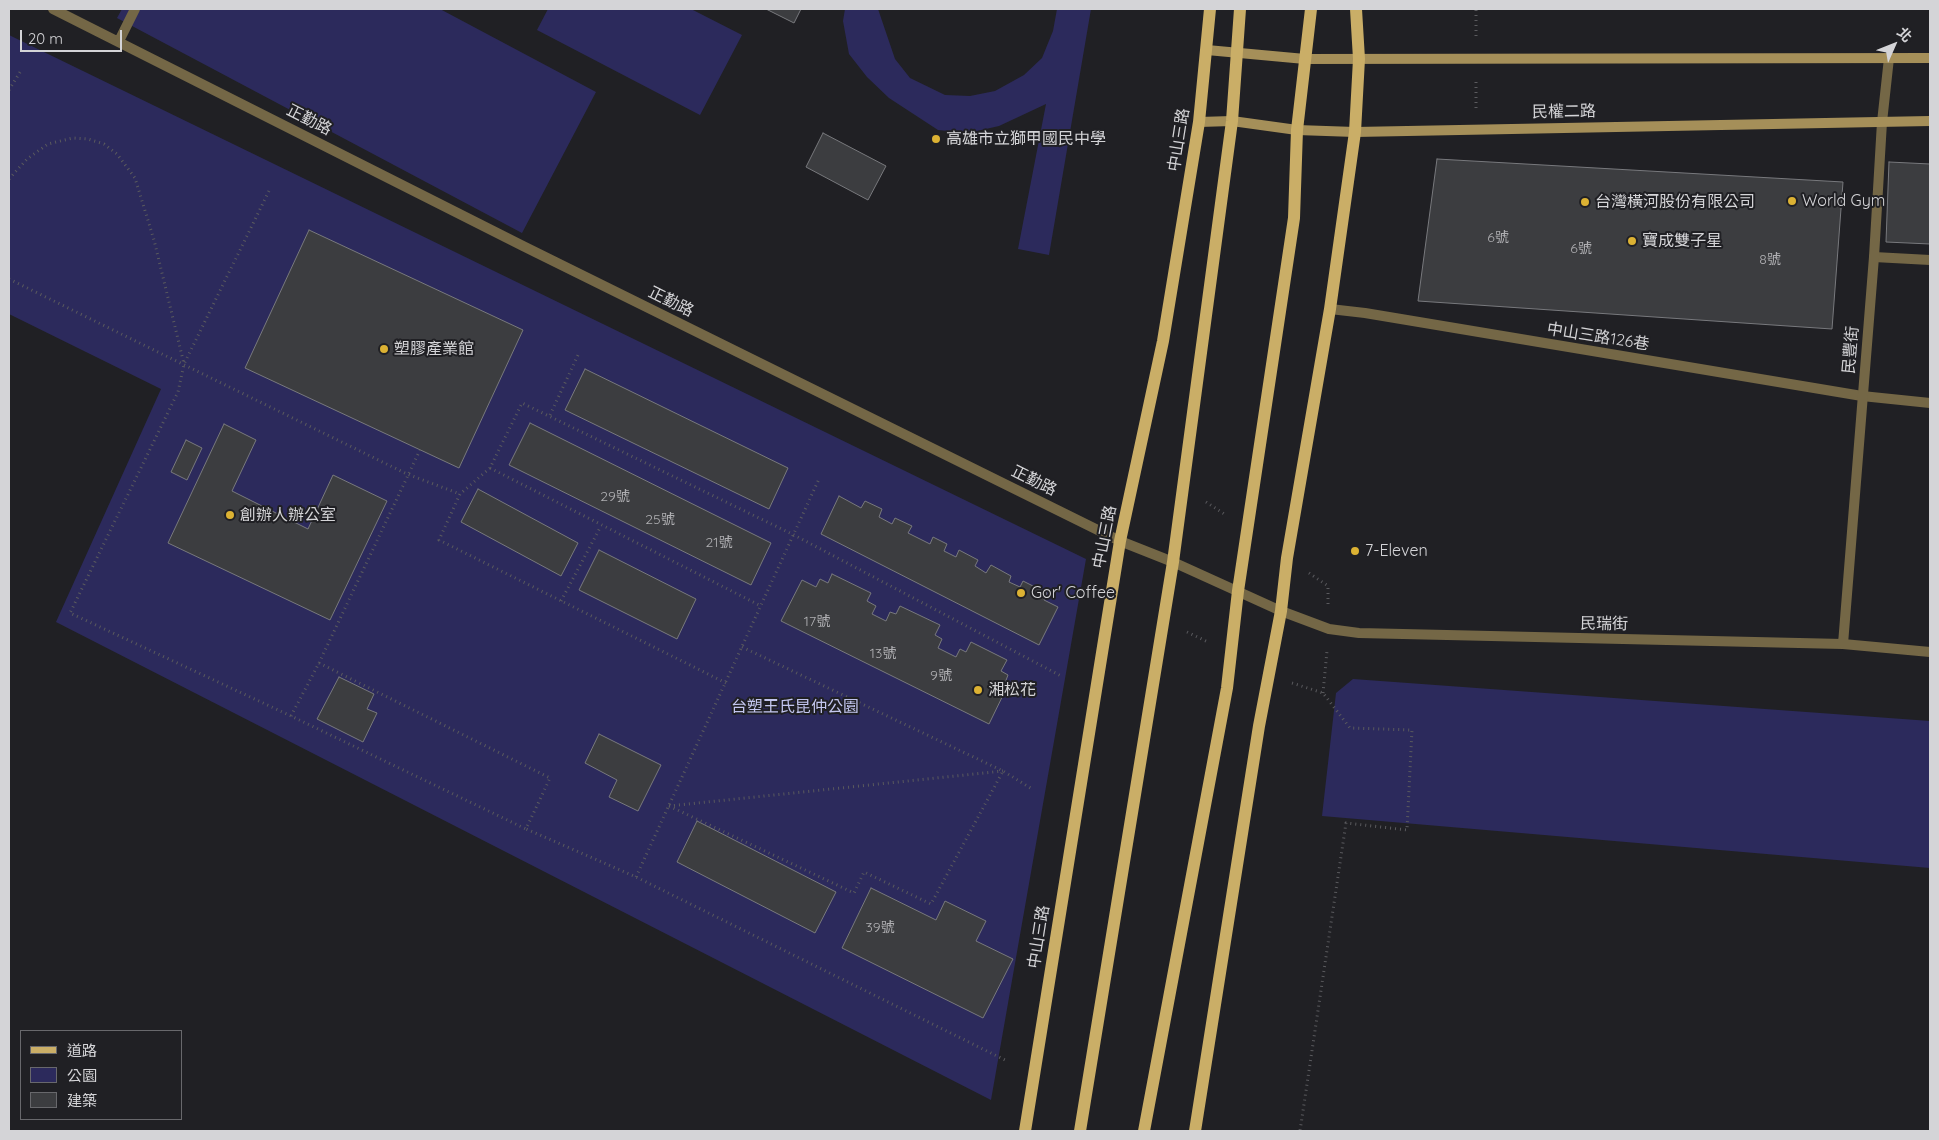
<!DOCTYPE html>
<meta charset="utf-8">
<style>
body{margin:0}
#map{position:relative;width:1939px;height:1140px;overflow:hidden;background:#202024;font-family:Quicksand,"Noto Sans TC",sans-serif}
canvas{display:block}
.frame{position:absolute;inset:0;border:10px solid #d4d4d7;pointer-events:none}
.legend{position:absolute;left:20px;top:1030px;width:162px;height:90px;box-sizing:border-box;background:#202024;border:1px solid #68686c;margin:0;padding:6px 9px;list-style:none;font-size:15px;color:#d4d4d7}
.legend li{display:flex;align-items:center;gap:10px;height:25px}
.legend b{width:25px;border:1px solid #68686c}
.north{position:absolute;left:1869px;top:20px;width:50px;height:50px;-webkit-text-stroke:4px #202024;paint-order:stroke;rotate:46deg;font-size:14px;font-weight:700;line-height:20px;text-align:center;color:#d4d4d7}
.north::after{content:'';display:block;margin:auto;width:18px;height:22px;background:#d4d4d7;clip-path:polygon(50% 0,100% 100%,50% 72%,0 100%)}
.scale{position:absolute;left:20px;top:30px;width:102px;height:22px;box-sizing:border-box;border:2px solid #d4d4d7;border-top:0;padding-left:6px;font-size:15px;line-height:18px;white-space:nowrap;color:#d4d4d7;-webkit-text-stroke:4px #202024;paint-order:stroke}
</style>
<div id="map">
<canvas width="1939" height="1140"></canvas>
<div class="frame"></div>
<ul class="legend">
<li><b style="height:6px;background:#caae67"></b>道路</li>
<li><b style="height:14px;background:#2c2a5c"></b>公園</li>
<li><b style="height:14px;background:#3c3d40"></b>建築</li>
</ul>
<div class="north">北</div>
<div class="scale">20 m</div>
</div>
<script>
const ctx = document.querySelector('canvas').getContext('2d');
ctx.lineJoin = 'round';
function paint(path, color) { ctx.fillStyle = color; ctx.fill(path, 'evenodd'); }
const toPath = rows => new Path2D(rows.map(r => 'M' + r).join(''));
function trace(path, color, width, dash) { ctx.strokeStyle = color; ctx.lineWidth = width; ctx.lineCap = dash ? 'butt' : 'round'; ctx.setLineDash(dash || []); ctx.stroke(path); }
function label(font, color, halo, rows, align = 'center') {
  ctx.font = font + ' Quicksand,"Noto Sans TC",sans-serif'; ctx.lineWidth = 4; ctx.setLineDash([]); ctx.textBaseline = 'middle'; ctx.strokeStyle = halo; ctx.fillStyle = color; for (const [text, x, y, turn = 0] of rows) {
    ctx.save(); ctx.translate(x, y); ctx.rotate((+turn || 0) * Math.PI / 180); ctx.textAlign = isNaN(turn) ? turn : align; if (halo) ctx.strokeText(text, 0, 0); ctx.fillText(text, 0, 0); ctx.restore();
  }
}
paint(toPath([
 [122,9,440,9,596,92,522,233,117,18],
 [548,9,691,9,742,35,700,115,537,30],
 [845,9,878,9,895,59,910,78,945,95,970,96,995,91,1024,75,1042,58,1053,31,1057,9,1091,9,1049,255,1018,249,1046,104,999,126,968,133,938,130,889,98,867,77,849,54,843,21],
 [9,35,1086,559,991,1100,56,622,161,389,9,314],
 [1353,679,1930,721,1930,868,1322,816,1336,693]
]), '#2c2a5c');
const building = toPath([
 [766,9,801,9,794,23,766,9],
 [823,133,886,166,868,200,806,167,823,133],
 [1437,159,1843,182,1832,329,1418,301,1437,159],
 [1889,162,1930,164,1930,244,1886,242,1889,162],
 [309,230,523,330,459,468,245,368,309,230],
 [585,369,788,468,769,509,565,410,585,369],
 [530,423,771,543,751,585,509,465,530,423],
 [224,424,256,440,232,491,308,529,333,475,387,501,330,620,168,543,224,424],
 [186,440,202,448,187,480,171,472,186,440],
 [478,489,578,543,561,576,461,522,478,489],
 [839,496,861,508,865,501,882,509,879,517,892,524,895,518,912,526,908,533,930,544,933,537,947,544,944,551,956,557,959,550,978,560,975,566,986,573,991,565,1011,576,1009,582,1020,587,1023,581,1047,593,1044,600,1058,607,1039,645,821,534,839,496],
 [599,550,696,599,677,639,579,590,599,550],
 [832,574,871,593,867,601,876,606,872,614,886,621,890,612,896,614,900,606,940,625,935,635,942,639,938,648,956,657,960,649,966,652,971,642,1007,660,1001,671,1008,675,1005,683,1008,685,989,724,781,621,802,580,816,587,820,579,828,583,832,574],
 [339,677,374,694,367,709,377,713,363,742,317,719,339,677],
 [599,734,661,765,638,811,609,797,617,780,585,763,599,734],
 [697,821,836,892,815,933,677,862,697,821],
 [871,888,936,920,945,901,986,921,976,941,1013,959,983,1018,842,948,871,888]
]);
paint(building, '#3c3d40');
trace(building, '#78797d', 1);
trace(toPath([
 [1476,36,1476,9],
 [9,90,22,69],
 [1476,108,1476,82],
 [9,179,27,159,48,144,73,138,88,139,104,144,117,154,135,178,154,240,184,364],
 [269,191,184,364,178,392,70,613,291,716,526,829],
 [9,279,407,474,460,494],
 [550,415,579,353],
 [490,468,761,606],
 [1206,502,1226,515],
 [1309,573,1328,586,1328,605],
 [561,601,601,526],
 [1187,632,1208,642],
 [742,647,1003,771,1032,789],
 [319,663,550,778,526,829,636,877,1007,1061],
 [726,683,439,540,460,494,490,468,522,403,794,535,1063,677],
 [1292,683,1323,693,1350,728,1412,730,1407,830,1346,823,1300,1131],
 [1323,693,1327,651],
 [291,716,319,663,420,450],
 [669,806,854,893,864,872,931,904,1003,771],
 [669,806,1003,771],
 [636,877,819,479]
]), '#5a5a5e', 3, [1, 4]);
trace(toPath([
 [1874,257,1930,260],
 [1330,309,1365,313,1862,396,1930,403]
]), '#746746', 10);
trace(toPath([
 [53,9,523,246,1120,541,1173,562,1281,611,1329,629,1359,633,1843,644,1930,652],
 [119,41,135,9],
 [1843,644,1874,257,1882,122,1889,58]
]), '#746746', 10);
trace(toPath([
 [1207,50,1305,59,1930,58],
 [1199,122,1232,121,1297,130,1355,132,1930,121]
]), '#a58f59', 10);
trace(toPath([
 [1025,1131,1120,541,1163,341,1199,122,1210,9],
 [1080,1131,1173,562,1232,121,1240,9],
 [1144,1131,1227,688,1238,591,1294,218,1297,130,1311,9],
 [1195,1131,1259,726,1281,611,1287,558,1330,309,1355,132,1359,59,1356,9]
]), '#caae67', 12);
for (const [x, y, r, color] of [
 [936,139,5,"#dcb233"],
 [1792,201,5,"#dcb233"],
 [1585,202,5,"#dcb233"],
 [1632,241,5,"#dcb233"],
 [384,349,5,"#dcb233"],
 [230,515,5,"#dcb233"],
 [1355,551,5,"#dcb233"],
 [1021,593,5,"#dcb233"],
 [978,690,5,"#dcb233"]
]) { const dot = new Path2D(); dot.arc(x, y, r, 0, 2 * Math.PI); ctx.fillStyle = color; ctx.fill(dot); trace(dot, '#202024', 2); }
label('14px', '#aeaeb1', null, [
 ["6號",1498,238],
 ["6號",1581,249],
 ["8號",1770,260],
 ["29號",615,497],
 ["25號",660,520],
 ["21號",719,543],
 ["17號",817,622],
 ["13號",883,654],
 ["9號",941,676],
 ["39號",880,928]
]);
label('16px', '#d4d4d7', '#202024', [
 ["民權二路",1564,112,-1],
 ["正勤路",309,120,27],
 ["中山三路",1179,140,-81],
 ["正勤路",671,302,26],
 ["中山三路126巷",1598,337,9],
 ["民豐街",1851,350,-85],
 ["正勤路",1034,481,26],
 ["中山三路",1105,537,-79],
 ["民瑞街",1604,624,1],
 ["中山三路",1039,937,-81]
]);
label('16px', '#d4d4d7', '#202024', [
 ["高雄市立獅甲國民中學",946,139],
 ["World Gym",1802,201],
 ["台灣橫河股份有限公司",1595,202],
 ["寶成雙子星",1642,241],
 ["塑膠產業館",394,349],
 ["創辦人辦公室",240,515],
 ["7-Eleven",1365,551],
 ["Gor' Coffee",1031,593],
 ["湘松花",988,690]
], 'left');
label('16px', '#c3c6ef', '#202024', [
 ["台塑王氏昆仲公園",795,707]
]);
</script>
